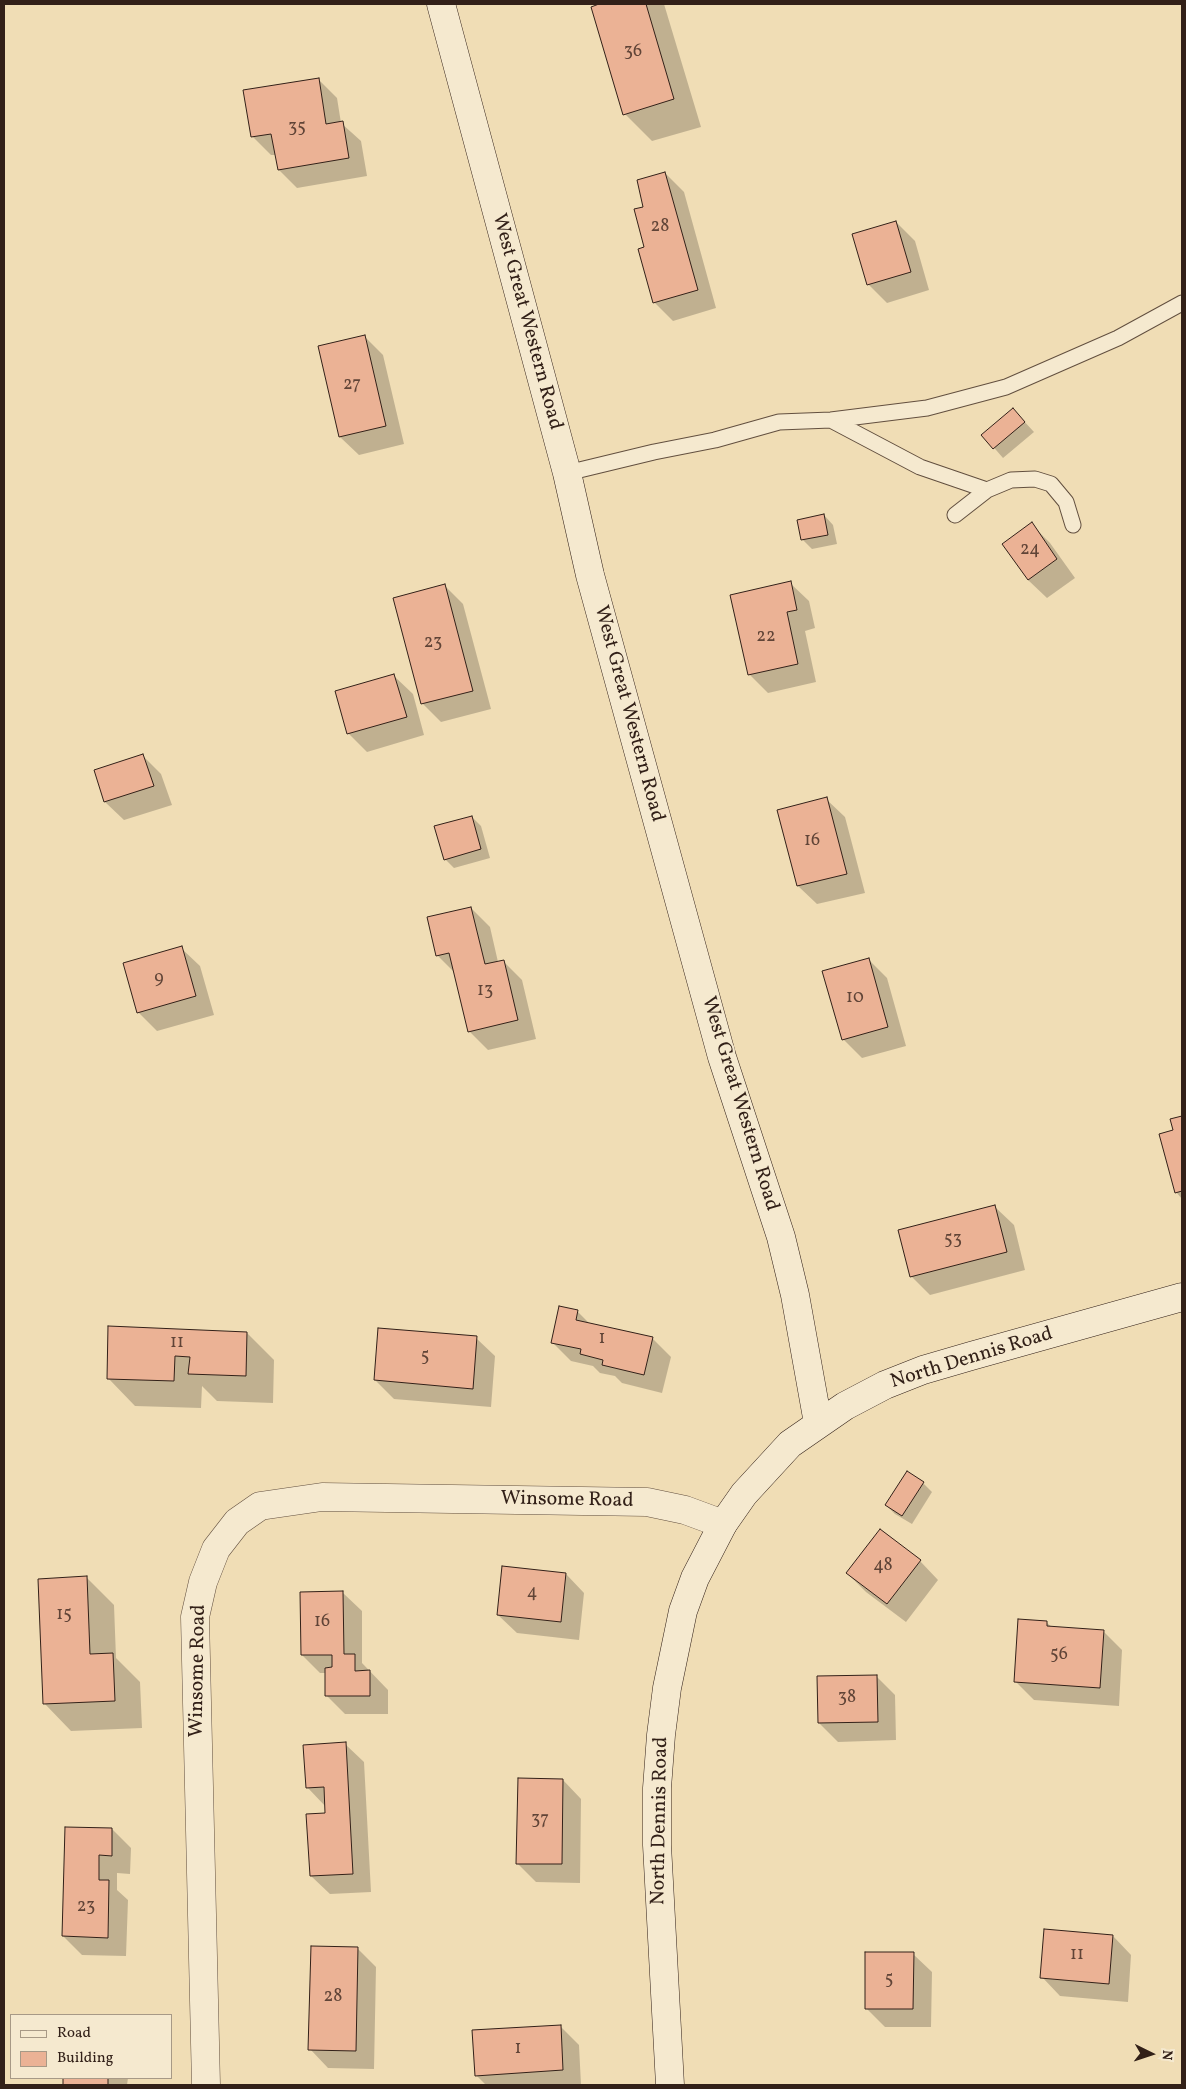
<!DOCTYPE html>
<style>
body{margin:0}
#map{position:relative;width:1186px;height:2089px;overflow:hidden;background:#f0ddb5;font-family:Vollkorn,serif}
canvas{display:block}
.frame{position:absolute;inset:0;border:5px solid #322018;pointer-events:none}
.legend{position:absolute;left:10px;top:2014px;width:162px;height:65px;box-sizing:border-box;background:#f5e9cf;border:1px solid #a79986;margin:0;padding:6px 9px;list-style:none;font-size:15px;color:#322018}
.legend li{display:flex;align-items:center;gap:10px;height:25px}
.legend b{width:25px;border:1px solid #a79986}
.north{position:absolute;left:1126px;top:2029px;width:50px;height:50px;-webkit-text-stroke:4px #f5e9cf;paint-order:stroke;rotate:94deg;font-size:14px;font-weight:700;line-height:20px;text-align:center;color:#322018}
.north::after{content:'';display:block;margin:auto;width:18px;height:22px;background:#322018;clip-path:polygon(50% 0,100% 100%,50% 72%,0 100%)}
</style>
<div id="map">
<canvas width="1186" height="2089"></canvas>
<div class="frame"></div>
<ul class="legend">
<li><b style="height:6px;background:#f5e9cf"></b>Road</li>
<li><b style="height:14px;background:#ebb295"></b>Building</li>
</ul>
<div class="north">N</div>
</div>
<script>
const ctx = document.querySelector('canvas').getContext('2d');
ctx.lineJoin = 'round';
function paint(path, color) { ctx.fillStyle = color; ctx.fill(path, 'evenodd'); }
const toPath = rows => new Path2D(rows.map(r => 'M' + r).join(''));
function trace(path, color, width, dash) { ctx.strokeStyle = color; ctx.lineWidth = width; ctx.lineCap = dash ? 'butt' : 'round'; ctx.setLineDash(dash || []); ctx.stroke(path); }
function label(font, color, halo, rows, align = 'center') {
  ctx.font = font + ' Vollkorn,serif'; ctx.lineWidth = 4; ctx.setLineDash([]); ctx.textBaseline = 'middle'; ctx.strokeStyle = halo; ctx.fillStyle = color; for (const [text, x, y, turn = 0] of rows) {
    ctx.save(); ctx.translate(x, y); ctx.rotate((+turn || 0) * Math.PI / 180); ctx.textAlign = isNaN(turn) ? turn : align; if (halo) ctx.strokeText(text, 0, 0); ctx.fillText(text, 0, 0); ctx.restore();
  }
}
paint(toPath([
 [600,4,664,4,701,127,652,141,625,114],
 [318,79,337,98,341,123,361,141,367,176,297,188,279,170,276,155,271,155,253,137],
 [665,173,684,192,716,308,673,321,654,302,645,208],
 [896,222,915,241,929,290,887,303,868,284],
 [365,337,383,355,404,444,359,455,340,437],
 [1022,419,1034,432,1003,458,983,435],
 [824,515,833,525,837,544,812,549,802,539],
 [1031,524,1050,543,1075,578,1047,598,1028,580],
 [790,583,809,601,815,628,805,631,816,682,768,693,749,674],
 [444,585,463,604,491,709,441,722,422,703],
 [394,676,413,694,424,735,367,752,348,733],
 [142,755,161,774,172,805,124,820,105,802,95,771],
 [826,799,845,817,865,893,817,904,798,886,779,811],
 [472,817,481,826,490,858,454,868,445,859],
 [471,908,490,927,498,962,503,961,522,980,536,1039,488,1050,469,1031,455,973,437,955],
 [181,948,200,966,214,1015,157,1031,138,1012],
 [868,959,887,978,906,1046,862,1058,843,1039],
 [1182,1117,1182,1199,1176,1192,1175,1131,1172,1120],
 [995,1207,1014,1225,1025,1270,930,1295,911,1276],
 [578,1312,590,1324,652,1338,671,1357,662,1393,622,1383,615,1376,600,1373,593,1366,571,1361,552,1342],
 [110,1328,247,1333,274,1360,273,1403,217,1401,202,1386,201,1408,135,1406,108,1378],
 [476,1338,495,1356,491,1407,394,1399,375,1380],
 [907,1473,923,1483,932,1492,912,1524,895,1514,886,1505],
 [920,1561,938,1580,906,1622,866,1592,847,1573],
 [566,1574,584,1593,579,1640,517,1633,498,1615],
 [87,1578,114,1605,116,1658,140,1682,142,1728,71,1731,44,1703],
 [343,1593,362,1611,362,1663,388,1690,388,1714,345,1714,327,1696,326,1673,320,1673,302,1655],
 [1047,1623,1053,1628,1104,1632,1122,1650,1119,1706,1034,1700,1015,1681],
 [876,1676,895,1695,896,1740,838,1742,819,1723],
 [345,1744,364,1762,371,1892,330,1894,311,1876,327,1814,326,1807,307,1787],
 [563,1780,581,1799,580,1883,536,1882,517,1863],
 [66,1828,112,1829,131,1848,130,1874,117,1873,117,1890,128,1900,126,1956,82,1955,63,1936],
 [1113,1936,1131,1955,1128,2002,1060,1996,1042,1977],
 [357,1948,376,1967,374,2069,328,2068,310,2049],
 [913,1954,932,1972,931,2027,885,2027,866,2008],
 [560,2026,579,2045,581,2085,486,2085,476,2075],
 [65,2078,128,2078,127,2085,64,2085]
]), '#0003');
const building = toPath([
 [599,4,646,4,674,99,623,115,591,7,599,4],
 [319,78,326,124,343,121,349,158,278,170,271,134,251,137,243,90,319,78],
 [665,172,698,290,653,303,638,249,644,247,634,209,643,207,637,180,665,172],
 [896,221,911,272,867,285,852,234,896,221],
 [365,335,386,426,339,437,318,346,365,335],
 [1013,408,1025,422,993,449,981,435,1013,408],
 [824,514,828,535,801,540,797,520,824,514],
 [1032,522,1057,559,1028,580,1002,544,1032,522],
 [791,581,797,610,787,612,798,664,748,675,730,595,791,581],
 [445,584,473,691,421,704,393,598,445,584],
 [394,674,407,717,347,734,335,691,394,674],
 [143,754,154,786,104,802,94,770,143,754],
 [827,797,847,874,797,886,777,810,827,797],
 [472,816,481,849,444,860,434,826,472,816],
 [471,907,485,964,504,960,518,1020,468,1032,449,953,436,956,427,917,471,907],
 [182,946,196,996,137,1013,123,963,182,946],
 [869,958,888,1027,842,1040,822,971,869,958],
 [1182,1116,1182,1191,1175,1193,1159,1134,1173,1130,1170,1119,1182,1116],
 [995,1205,1007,1252,910,1277,898,1230,995,1205],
 [559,1306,578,1310,576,1320,653,1337,644,1375,602,1365,603,1360,580,1354,581,1349,551,1343,559,1306],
 [108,1326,247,1332,246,1376,188,1374,190,1357,175,1356,174,1381,107,1379,108,1326],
 [378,1328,477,1336,473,1389,374,1380,378,1328],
 [907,1471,924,1482,902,1516,885,1505,907,1471],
 [880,1529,921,1560,887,1604,846,1573,880,1529],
 [502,1566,566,1573,561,1622,497,1615,502,1566],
 [87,1576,90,1654,113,1653,115,1701,43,1704,38,1579,87,1576],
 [343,1591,344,1654,355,1654,355,1671,370,1670,370,1696,325,1696,325,1668,332,1667,332,1655,301,1655,300,1592,343,1591],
 [1018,1619,1047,1621,1047,1626,1104,1630,1100,1688,1014,1682,1018,1619],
 [877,1675,878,1722,818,1723,817,1676,877,1675],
 [346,1742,353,1874,310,1876,306,1814,325,1813,324,1787,306,1788,303,1745,346,1742],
 [518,1778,563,1779,562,1864,516,1864,518,1778],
 [65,1827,112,1828,112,1856,99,1855,99,1880,109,1880,108,1938,62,1936,65,1827],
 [1044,1929,1113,1935,1109,1984,1040,1978,1044,1929],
 [311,1946,358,1947,356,2051,308,2050,311,1946],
 [865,1952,914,1952,913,2009,865,2009,865,1952],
 [561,2025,563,2070,475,2076,472,2030,561,2025],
 [63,2078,108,2078,108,2085,63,2085,63,2078]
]);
paint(building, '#ebb295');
trace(building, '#322018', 1);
const lane = toPath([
 [831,420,920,467,987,490,955,515],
 [567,473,654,452,715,440,779,422,831,420,927,408,1006,387,1118,338,1182,303],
 [987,490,1011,480,1035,479,1051,484,1066,502,1073,525]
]);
const street = toPath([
 [206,2085,195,1617,203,1582,216,1549,237,1522,260,1506,322,1497,647,1502,685,1510,723,1524]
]);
const secondary = toPath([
 [441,4,567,473,590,575,722,1057,781,1237,795,1295,818,1423],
 [670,2085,657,1845,657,1788,661,1735,667,1688,683,1611,695,1578,723,1524,744,1494,790,1444,845,1406,885,1385,923,1370,971,1356,1182,1297]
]);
trace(lane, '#624f3f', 17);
trace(street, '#624f3f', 29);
trace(secondary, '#322018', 29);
trace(lane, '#f5e9cf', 15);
trace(street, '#f5e9cf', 28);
trace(secondary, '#f5e9cf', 28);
label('18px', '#604437', null, [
 ["36",633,53],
 ["35",297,129],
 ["28",660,228],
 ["27",352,386],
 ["24",1030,551],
 ["22",766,638],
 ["23",433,644],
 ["16",812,842],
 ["9",159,980],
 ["13",485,992],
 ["10",855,999],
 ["53",953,1241],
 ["1",602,1340],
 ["11",177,1344],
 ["5",425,1358],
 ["48",883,1567],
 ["4",532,1594],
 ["15",64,1616],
 ["16",322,1623],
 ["56",1059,1656],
 ["38",847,1699],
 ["37",540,1821],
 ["23",86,1908],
 ["11",1077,1956],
 ["5",889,1981],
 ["28",333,1998],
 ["1",518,2050]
]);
label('20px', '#322018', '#f5e9cf', [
 ["West Great Western Road",526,322,75],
 ["West Great Western Road",628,714,75],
 ["West Great Western Road",739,1104,73],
 ["North Dennis Road",972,1359,-17],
 ["Winsome Road",567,1501,1],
 ["Winsome Road",199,1671,-89],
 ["North Dennis Road",661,1821,-89]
]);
</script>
